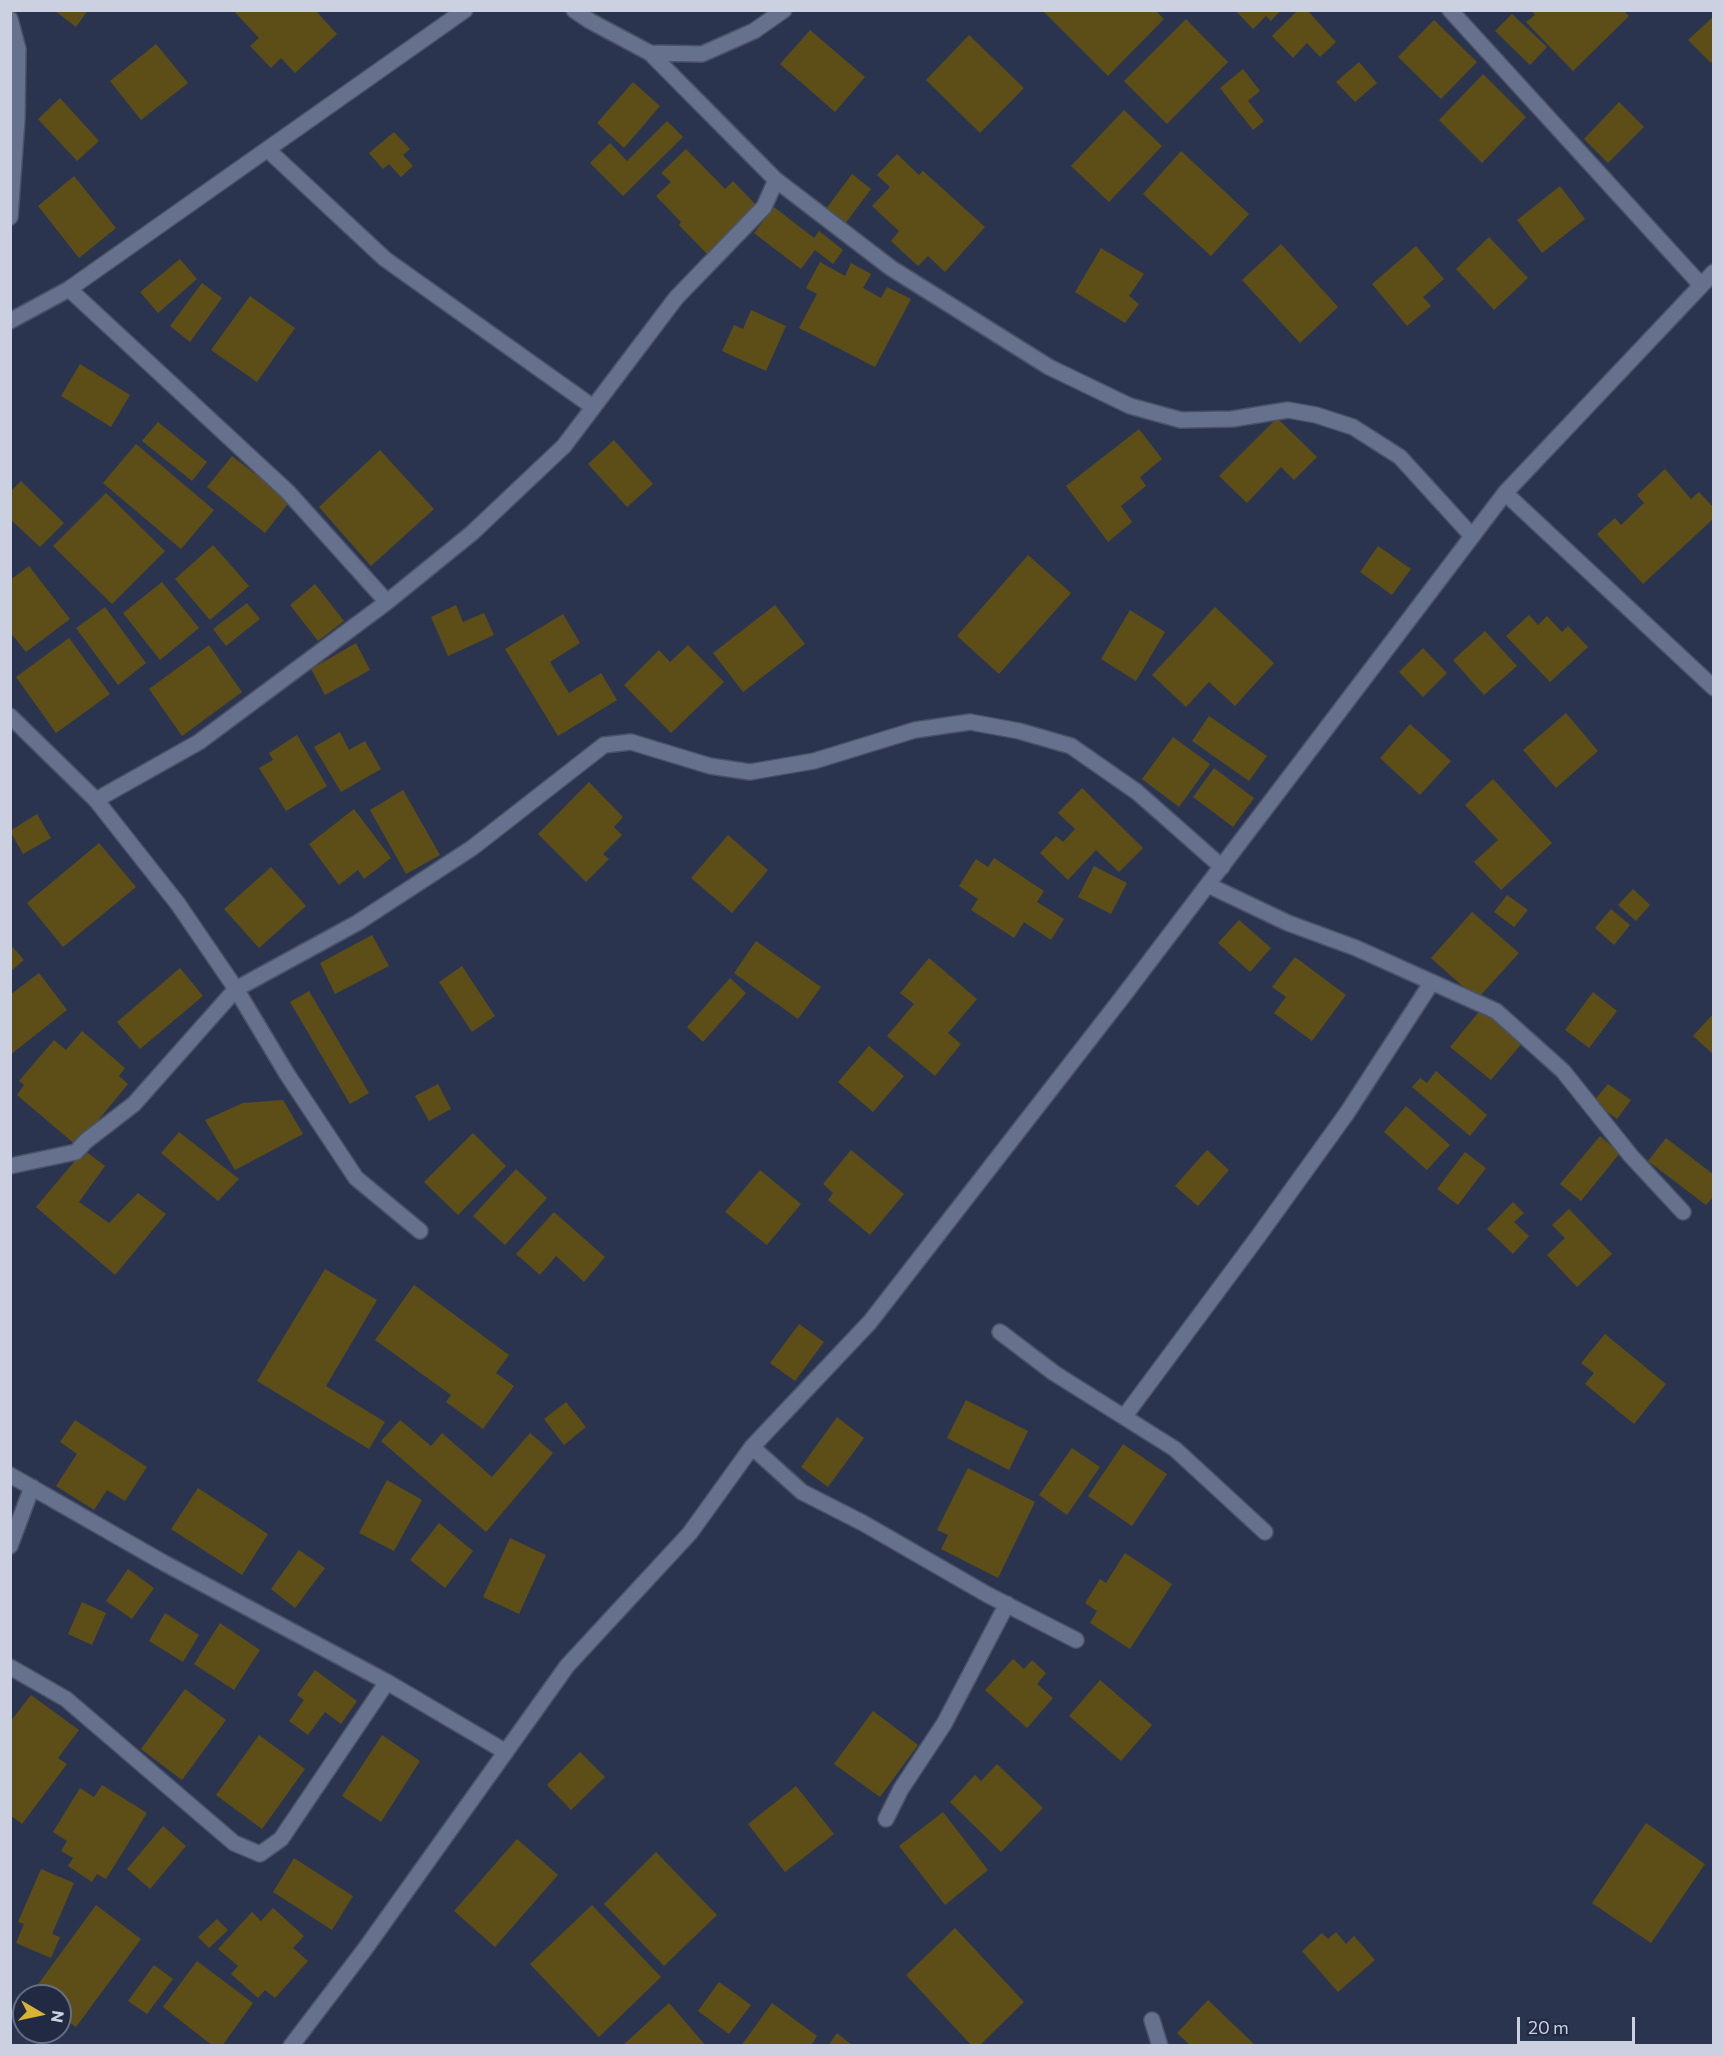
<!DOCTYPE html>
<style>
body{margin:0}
#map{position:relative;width:1724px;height:2056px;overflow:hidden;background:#2b344e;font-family:Commissioner,sans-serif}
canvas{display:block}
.frame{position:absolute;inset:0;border:12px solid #cbd1e1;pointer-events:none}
.north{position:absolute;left:12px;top:1984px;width:60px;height:60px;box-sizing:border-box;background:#222a43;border:2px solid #666d82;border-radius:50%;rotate:99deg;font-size:16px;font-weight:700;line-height:24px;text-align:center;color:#cbd1e1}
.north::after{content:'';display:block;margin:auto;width:21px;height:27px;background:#d7b434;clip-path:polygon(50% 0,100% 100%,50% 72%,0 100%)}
.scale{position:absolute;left:1517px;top:2017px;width:118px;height:27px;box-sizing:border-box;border:3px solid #cbd1e1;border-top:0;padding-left:8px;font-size:18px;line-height:21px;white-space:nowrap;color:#cbd1e1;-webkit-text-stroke:4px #222a43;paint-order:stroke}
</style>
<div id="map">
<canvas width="1724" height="2056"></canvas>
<div class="frame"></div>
<div class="north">N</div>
<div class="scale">20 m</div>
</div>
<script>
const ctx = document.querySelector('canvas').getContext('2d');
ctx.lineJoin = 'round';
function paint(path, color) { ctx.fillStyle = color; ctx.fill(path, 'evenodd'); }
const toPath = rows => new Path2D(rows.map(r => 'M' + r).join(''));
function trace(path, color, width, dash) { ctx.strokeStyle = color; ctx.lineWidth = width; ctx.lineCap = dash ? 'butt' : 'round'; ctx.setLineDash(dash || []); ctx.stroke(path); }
paint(toPath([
 [54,10,88,10,76,27],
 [233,10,315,10,337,34,295,73,281,58,271,68,250,46,259,38],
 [1045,10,1155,10,1164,19,1108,76,1044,12],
 [1235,10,1281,10,1271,21,1266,16,1253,29],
 [1298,10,1307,10,1336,42,1320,57,1307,43,1293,58,1272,36],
 [1531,10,1623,10,1629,16,1573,71,1526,22,1535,15],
 [1512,14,1547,47,1530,65,1495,31],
 [1714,16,1714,60,1711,63,1688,40],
 [1186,19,1228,62,1167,124,1124,81],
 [1434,20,1477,62,1441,99,1398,57],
 [810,30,865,77,835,112,780,64],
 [969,35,1024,88,980,133,926,80],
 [156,44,188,83,141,120,110,81],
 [1359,62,1377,83,1355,102,1336,82],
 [1243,69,1260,91,1248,101,1264,121,1253,130,1220,88],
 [1483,74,1526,117,1482,163,1439,120],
 [633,82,660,106,624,148,597,123],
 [60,98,99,141,77,161,38,119],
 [1619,102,1644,127,1608,163,1584,139],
 [1124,110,1162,146,1109,202,1071,166],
 [667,121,683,137,623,196,590,163,610,143,627,161],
 [394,132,410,149,403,155,413,166,401,177,389,164,383,169,369,153],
 [686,149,725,189,733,181,758,207,709,256,679,225,681,222,656,196,671,182,661,173],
 [1181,151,1249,214,1211,256,1143,194],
 [897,154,919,175,923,171,985,227,945,272,928,256,918,266,891,241,899,231,872,206,890,187,877,175],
 [852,174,871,189,845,224,826,209],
 [74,176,116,228,79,258,38,206],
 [1560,186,1585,219,1542,253,1517,220],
 [774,207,814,238,819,231,843,250,833,264,815,250,801,269,754,233],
 [1489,237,1528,278,1494,310,1456,269],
 [1281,244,1338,307,1300,343,1242,280],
 [1416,246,1444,279,1423,297,1431,306,1407,326,1372,284],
 [1101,248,1144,274,1129,296,1139,304,1125,323,1075,292],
 [180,259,197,279,158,313,140,292],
 [820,262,845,276,851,263,871,274,863,288,881,298,887,287,911,299,875,367,799,328,817,294,806,288],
 [202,283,222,298,190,342,170,326],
 [250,296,295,328,257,382,211,350],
 [751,310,786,326,766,371,722,351,734,325,743,329],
 [80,364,130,395,111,427,61,396],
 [1277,418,1317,457,1294,480,1281,467,1247,503,1219,476],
 [158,422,207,462,192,481,142,441],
 [1139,429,1162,459,1140,477,1146,486,1121,506,1132,522,1108,542,1066,486],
 [614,440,653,484,627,507,588,464],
 [136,444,214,510,181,549,103,483],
 [380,450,434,509,371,566,319,507],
 [232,456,290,501,265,533,207,487],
 [1665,469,1691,499,1699,492,1714,508,1714,518,1643,584,1597,534,1615,518,1621,525,1644,503,1637,495],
 [21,481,64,523,40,547,10,519,10,492],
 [106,493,165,551,112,604,53,546],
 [213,545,249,586,210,620,175,579],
 [1378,546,1411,569,1392,595,1360,572],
 [1028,555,1071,593,999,674,957,636],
 [29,566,70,619,26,652,10,632,10,580],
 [162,582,199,628,160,660,123,613],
 [315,584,344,621,318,641,290,605],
 [247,603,260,619,226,646,213,629],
 [456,605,463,622,484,613,494,635,448,656,431,617],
 [775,605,805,644,743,692,713,653],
 [105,607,146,663,118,685,76,628],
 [1215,607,1274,663,1235,706,1209,682,1186,707,1152,675],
 [1130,610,1165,632,1136,681,1101,659],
 [563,614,580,643,550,662,569,693,601,673,617,700,558,736,505,649],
 [1529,615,1538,625,1547,616,1562,632,1568,626,1588,647,1550,682,1506,636],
 [1485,631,1517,666,1484,695,1453,660],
 [69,638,110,694,56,733,16,677],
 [356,643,370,670,325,695,311,669],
 [209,645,242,692,182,736,149,689],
 [688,645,724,682,671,733,624,685,659,650,670,662],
 [1423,648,1447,673,1423,697,1399,672],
 [1566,713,1598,751,1556,788,1523,750],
 [1209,716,1267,756,1249,781,1192,741],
 [1410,724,1451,761,1420,795,1380,758],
 [340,732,349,750,365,741,381,769,341,792,314,747],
 [297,735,327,786,286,811,259,768,273,760,269,753],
 [1173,737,1210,764,1179,807,1142,779],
 [1214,768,1254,798,1233,827,1193,797],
 [1493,779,1552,843,1501,890,1474,862,1498,840,1465,805],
 [589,782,623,817,614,827,622,835,603,854,609,859,586,882,538,834],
 [1082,788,1143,848,1119,872,1096,850,1068,880,1040,853,1056,836,1063,842,1075,829,1058,813],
 [403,790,440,855,406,874,370,810],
 [354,809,391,858,364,879,358,870,339,885,309,844],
 [37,814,51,838,23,854,10,831],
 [728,835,768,870,732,913,691,878],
 [99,843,136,887,63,947,27,903],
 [994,858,1044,891,1037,902,1064,919,1051,940,1024,922,1014,938,971,910,978,899,959,886,976,859,988,867],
 [1094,866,1127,883,1111,914,1078,897],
 [271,867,306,906,259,948,224,909],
 [1633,889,1650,905,1636,921,1618,905],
 [1507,895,1528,910,1514,927,1494,912],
 [1611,909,1630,925,1614,945,1595,928],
 [1472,912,1519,953,1477,999,1431,958],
 [1239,920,1271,948,1250,972,1218,943],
 [372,935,389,966,335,994,320,963],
 [756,941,821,987,798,1019,734,973],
 [10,944,24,960,10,972],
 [1295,957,1346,995,1312,1041,1274,1013,1286,997,1272,987],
 [929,958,977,999,948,1033,961,1044,935,1076,887,1036,914,1004,900,993],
 [462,966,495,1016,472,1032,439,982],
 [180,968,203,996,140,1049,117,1022],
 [39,973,67,1010,10,1055,10,995],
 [730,978,746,993,703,1042,687,1027],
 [309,991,369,1093,350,1104,290,1002],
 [1593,992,1617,1011,1589,1048,1565,1030],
 [1482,1008,1523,1042,1491,1080,1450,1047],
 [1714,1013,1714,1055,1693,1036],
 [82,1031,125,1068,119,1076,128,1084,77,1146,17,1095,24,1085,19,1081,54,1040,66,1050],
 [869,1046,904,1076,873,1112,838,1082],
 [1436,1071,1487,1115,1470,1136,1412,1087,1420,1078,1427,1083],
 [438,1084,451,1109,429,1121,415,1096],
 [1608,1084,1631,1100,1617,1119,1593,1102],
 [283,1100,303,1134,235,1170,205,1120,243,1103],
 [1406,1106,1450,1145,1427,1170,1384,1132],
 [179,1132,239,1179,218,1201,161,1153],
 [473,1133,506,1166,458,1215,424,1182],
 [1600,1136,1620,1153,1581,1201,1560,1184],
 [1666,1138,1714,1175,1714,1196,1706,1205,1648,1161],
 [84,1150,105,1166,79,1202,109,1223,138,1193,166,1214,115,1275,36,1207],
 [851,1150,904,1194,870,1235,828,1200,833,1193,823,1184],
 [1207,1150,1229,1170,1198,1206,1175,1186],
 [1465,1152,1486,1168,1458,1205,1437,1189],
 [516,1169,547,1198,505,1245,473,1216],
 [760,1170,801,1204,767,1245,725,1212],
 [1513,1202,1524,1213,1514,1222,1529,1236,1513,1254,1487,1229],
 [1569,1209,1612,1254,1577,1287,1547,1255,1565,1238,1552,1225],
 [554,1212,605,1257,584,1282,556,1256,540,1275,516,1254],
 [325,1269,377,1300,326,1386,385,1422,369,1449,257,1381],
 [414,1285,509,1355,496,1373,514,1386,483,1429,446,1402,451,1395,375,1340],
 [799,1324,824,1342,795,1381,770,1363],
 [1605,1334,1666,1384,1634,1424,1585,1384,1594,1373,1581,1363],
 [966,1400,1028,1431,1009,1470,947,1438],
 [566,1402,586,1427,564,1445,544,1419],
 [837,1417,864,1438,828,1487,801,1467],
 [75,1420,147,1467,125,1501,107,1490,94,1510,56,1486,77,1454,60,1442],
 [400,1420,431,1446,442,1433,492,1477,530,1433,553,1453,486,1532,381,1441],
 [1123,1444,1167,1474,1132,1526,1088,1496],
 [1072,1448,1100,1467,1067,1515,1039,1495],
 [968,1468,1035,1502,998,1578,941,1549,948,1535,937,1530],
 [387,1480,422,1500,394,1551,359,1533],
 [198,1488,268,1534,242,1575,171,1529],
 [439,1523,473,1551,445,1588,410,1560],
 [510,1538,546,1555,519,1614,483,1597],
 [299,1550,325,1568,295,1608,271,1589],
 [1125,1553,1172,1584,1130,1649,1090,1623,1097,1611,1085,1603,1100,1579,1106,1583],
 [128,1569,154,1588,132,1619,106,1601],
 [82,1602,106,1613,92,1645,68,1634],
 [165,1613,199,1635,183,1662,149,1641],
 [220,1623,260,1650,234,1690,194,1664],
 [1013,1659,1024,1669,1032,1660,1046,1673,1037,1684,1053,1698,1027,1728,985,1690],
 [315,1670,357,1701,341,1724,325,1712,308,1735,289,1721,304,1700,297,1695],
 [1100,1680,1152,1725,1121,1761,1069,1716],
 [185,1689,226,1720,182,1780,141,1749],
 [31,1695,79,1730,58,1758,67,1764,22,1824,10,1815,10,1722],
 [873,1711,918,1745,880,1797,834,1764],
 [259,1735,305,1769,262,1829,216,1795],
 [382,1735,420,1761,381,1822,342,1796],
 [580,1752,605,1777,571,1810,547,1785],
 [997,1764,1043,1808,1001,1852,950,1802,975,1775,981,1781],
 [102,1785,147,1813,106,1879,97,1874,92,1882,68,1866,73,1858,61,1851,67,1841,53,1832,80,1788,94,1797],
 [796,1786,834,1834,785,1872,748,1824],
 [943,1812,988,1870,945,1905,899,1846],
 [1646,1823,1705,1864,1651,1943,1592,1903],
 [163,1826,186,1846,150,1889,127,1869],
 [517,1839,558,1875,495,1947,454,1911],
 [656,1852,717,1915,664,1966,604,1904],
 [294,1858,353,1896,332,1930,273,1892],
 [41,1869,74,1883,52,1934,60,1937,51,1958,16,1943,24,1924,18,1922],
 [96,1905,141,1939,76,2027,60,2015,60,1996,34,1996,31,1994],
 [592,1905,661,1977,599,2037,530,1964],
 [273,1908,304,1936,293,1948,308,1961,275,1998,265,1990,258,1998,231,1974,238,1966,218,1949,252,1912,261,1921],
 [217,1919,228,1930,209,1948,198,1937],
 [955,1928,1024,2002,979,2046,972,2046,906,1975],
 [1336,1932,1346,1944,1354,1936,1375,1960,1338,1992,1302,1951,1322,1933,1328,1939],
 [197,1961,253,2003,222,2046,213,2046,163,2007],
 [154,1965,173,1979,147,2014,128,2001],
 [719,1982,751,2005,729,2034,698,2011],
 [1208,2000,1256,2046,1191,2046,1177,2033],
 [669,2003,706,2046,622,2046],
 [772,2003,817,2036,811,2046,741,2046],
 [837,2033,853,2046,828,2046]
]), '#5d4e17');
const minor = toPath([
 [574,10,590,21,650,53,702,54,754,31,784,10],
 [1450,10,1701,285],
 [10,19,18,49,17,119,10,217],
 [650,53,776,180,891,268,1049,367,1130,406,1181,420,1232,419,1288,410,1316,415,1353,427,1400,457,1472,536],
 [268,150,385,259,593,407],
 [69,289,288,492,387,602],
 [10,321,69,289,465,10],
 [1505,493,1714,688],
 [10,716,96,800,178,904,236,989,287,1074,356,1178,420,1231],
 [96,800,199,742,387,602,472,533,564,446,676,298,764,207,776,180],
 [1208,885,1288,923,1356,948,1496,1011,1563,1071,1631,1156,1683,1212],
 [10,1166,76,1152,86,1141,134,1104,236,989,357,923,472,848,604,745,631,742,710,766,750,772,814,761,915,730,970,722,1019,731,1071,746,1137,792,1222,867],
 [1000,1332,1054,1373,1175,1449,1265,1532],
 [1124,1417,1257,1238,1347,1113,1432,982],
 [752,1447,802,1492,863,1523,988,1595,1076,1640],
 [10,1475,164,1563,387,1682,506,1752],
 [10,1546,32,1487],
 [10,1667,66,1699,234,1843,260,1854,281,1839,387,1682],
 [886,1819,901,1789,944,1724,1007,1604],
 [1152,2020,1160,2046],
 [291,2046,365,1949,567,1666,690,1533,752,1447,870,1322,1124,995,1505,493,1714,272]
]);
trace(minor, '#4b5267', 18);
trace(minor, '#66718d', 15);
</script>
